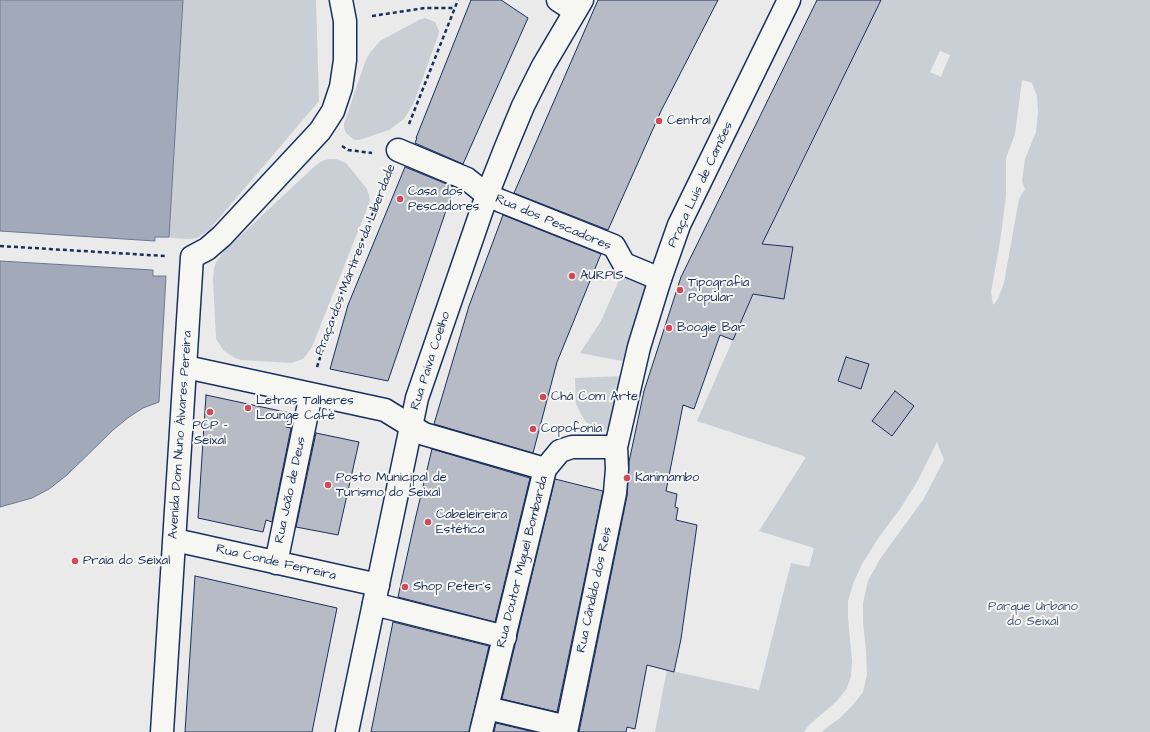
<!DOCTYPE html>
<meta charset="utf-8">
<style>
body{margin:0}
canvas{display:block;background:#e9eae9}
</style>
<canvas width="1150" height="732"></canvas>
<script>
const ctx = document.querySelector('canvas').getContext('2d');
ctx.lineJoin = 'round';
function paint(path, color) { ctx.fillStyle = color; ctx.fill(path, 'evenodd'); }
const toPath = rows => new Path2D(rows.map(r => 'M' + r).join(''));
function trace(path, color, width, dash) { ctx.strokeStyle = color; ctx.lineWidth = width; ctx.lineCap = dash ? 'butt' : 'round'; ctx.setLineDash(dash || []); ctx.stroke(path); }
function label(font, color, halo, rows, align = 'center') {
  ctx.font = font + ' "Architects Daughter",sans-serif'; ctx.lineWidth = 4; ctx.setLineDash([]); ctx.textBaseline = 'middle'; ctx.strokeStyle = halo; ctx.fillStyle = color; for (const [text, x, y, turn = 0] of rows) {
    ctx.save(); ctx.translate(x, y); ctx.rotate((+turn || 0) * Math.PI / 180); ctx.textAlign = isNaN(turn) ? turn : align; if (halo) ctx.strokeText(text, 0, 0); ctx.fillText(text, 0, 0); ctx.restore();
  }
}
paint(toPath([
 [0,0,316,0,319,101,209,230,197,238,190,239,155,237,155,241,0,231],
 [881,0,1150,0,1150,732,822,732,826,728,840,718,853,705,863,692,867,675,866,650,863,622,863,603,868,581,880,559,923,500,944,460,937,442,917,482,900,509,879,537,862,564,853,584,848,601,848,618,852,661,851,676,847,688,837,701,809,725,804,732,655,732,667,670,759,690,791,563,809,567,814,548,759,531,806,457,697,421,753,294,784,299,793,247,753,244,765,189,785,199],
 [940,51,950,55,941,77,930,72],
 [1022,80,1032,83,1037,96,1038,112,1036,132,1025,159,1022,181,1025,189,1019,199,1004,283,998,299,993,305,991,292,1000,242,1006,196,1006,158,1015,134],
 [846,357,869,364,861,388,838,381],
 [894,391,914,406,892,435,872,421],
 [425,18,435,22,439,31,438,36,414,102,409,111,404,119,389,130,359,140,354,140,346,133,344,128,344,124,365,62,369,54,380,41,419,20],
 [329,159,336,159,346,163,367,189,369,195,370,201,312,347,303,359,291,363,241,360,235,358,224,351,216,339,213,279,214,268,216,262,225,250,315,166,322,161],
 [624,269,650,280,627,362,580,353,601,321],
 [624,376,609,426,602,434,585,421,580,412,576,404,575,378]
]), '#caced5');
const water = toPath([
 [0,0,183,0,169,237,155,237,155,241,0,231,0,0],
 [0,261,153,270,153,276,166,276,159,402,143,408,129,417,113,430,67,475,49,489,32,498,0,507,0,261]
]);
paint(water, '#a2aaba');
trace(water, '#6c7995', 1);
const building = toPath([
 [471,0,501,0,528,18,463,164,415,143,417,138,416,138,471,0],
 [598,0,718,0,661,111,608,230,514,193,598,0],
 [817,0,881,0,762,244,793,247,784,299,753,294,733,340,720,335,694,409,683,405,666,491,677,494,675,507,678,508,676,520,697,525,681,639,674,672,647,665,635,729,627,727,626,732,579,732,627,496,629,462,644,391,681,277,817,0],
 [405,167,454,187,388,381,330,369,348,305,405,167],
 [503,215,601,254,557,362,533,453,434,424,469,306,503,215],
 [846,357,869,364,861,389,838,381,846,357],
 [895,391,914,406,892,436,872,421,895,391],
 [206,395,290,413,286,427,291,428,272,522,266,520,263,532,198,518,206,395],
 [316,433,359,442,338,535,296,527,316,433],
 [432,449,530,478,495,622,398,597,415,520,432,449],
 [555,479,603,491,557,712,502,699,555,479],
 [195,576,337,608,312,732,185,732,195,576],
 [393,622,489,646,469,732,371,732,393,622],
 [496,723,534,732,494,732,496,723]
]);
paint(building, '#b6bbc6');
trace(building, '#1b2f5e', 1);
const pedestrian = toPath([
 [558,0,575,11],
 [398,150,467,179,487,195,501,201,614,246,624,264,660,279],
 [186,367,385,410,424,434,545,469],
 [175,540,378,585],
 [276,563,311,394],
 [374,604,505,637],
 [162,732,192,257,207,249,222,236,320,131,333,111,341,87,345,60,345,21,341,0]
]);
const minor = toPath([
 [487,708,567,727],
 [481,732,545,469,560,451,572,447,616,447],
 [566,732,615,493,617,469,616,447,639,347,660,279,679,225,789,0]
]);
const tertiary = toPath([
 [347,732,417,398,487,195,506,147,523,106,543,66,582,0]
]);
trace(pedestrian, '#1b2f5e', 25);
trace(minor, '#1b2f5e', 25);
trace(tertiary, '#1b2f5e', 25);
trace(toPath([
 [372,16,425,8,455,8],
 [409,124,458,0],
 [342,146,348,150,372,153],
 [0,246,165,256],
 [317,367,339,299,388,175]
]), '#1b2f5e', 2.5, [4, 3]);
trace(pedestrian, '#f6f6f2', 22);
trace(minor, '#f6f6f2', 22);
trace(tertiary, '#f6f6f2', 22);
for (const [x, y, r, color] of [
 [659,121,4,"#d1495b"],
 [400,199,4,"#d1495b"],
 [572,276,4,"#d1495b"],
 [680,290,4,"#d1495b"],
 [669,328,4,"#d1495b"],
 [543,397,4,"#d1495b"],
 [248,408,4,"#d1495b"],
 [210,412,4,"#d1495b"],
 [533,429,4,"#d1495b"],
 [627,478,4,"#d1495b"],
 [328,485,4,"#d1495b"],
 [428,522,4,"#d1495b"],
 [75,561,4,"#d1495b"],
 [405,587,4,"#d1495b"]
]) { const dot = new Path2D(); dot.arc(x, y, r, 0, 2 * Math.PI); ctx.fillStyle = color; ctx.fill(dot); trace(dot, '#f6f6f2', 1.5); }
label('13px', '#1b2f5e', '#f6f6f2', [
 ["Central",667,121],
 ["Casa dos",408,192],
 ["Pescadores",408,207],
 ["AURPIS",580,276],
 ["Tipografia",688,283],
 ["Popular",688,298],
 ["Boogie Bar",677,328],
 ["Chá Com Arte",551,397],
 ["Letras Talheres",256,401],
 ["Lounge Café",256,416],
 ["PCP -",210,426,"center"],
 ["Seixal",210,441,"center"],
 ["Copofonia",541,429],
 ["Posto Municipal de",336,478],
 ["Turismo do Seixal",336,493],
 ["Kanimambo",635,478],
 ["Cabeleireira",436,515],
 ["Estética",436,530],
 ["Praia do Seixal",83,561],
 ["Shop Peter's",413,587]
], 'left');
label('13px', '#1b2f5e', '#f6f6f2', [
 ["Praça Luís de Camões",701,185,-65],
 ["Rua dos Pescadores",553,223,23],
 ["Praça dos Mártires da Liberdade",356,260,-69],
 ["Rua Paiva Coelho",431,361,-72],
 ["Avenida Dom Nuno Álvares Pereira",181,435,-86],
 ["Rua João de Deus",291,490,-78],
 ["Rua Doutor Miguel Bombarda",523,562,-76],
 ["Rua Conde Ferreira",276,563,13],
 ["Rua Cândido dos Reis",595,590,-78]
]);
label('13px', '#47577c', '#f6f6f2', [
 ["Parque Urbano",1033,607],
 ["do Seixal",1033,622]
]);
</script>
